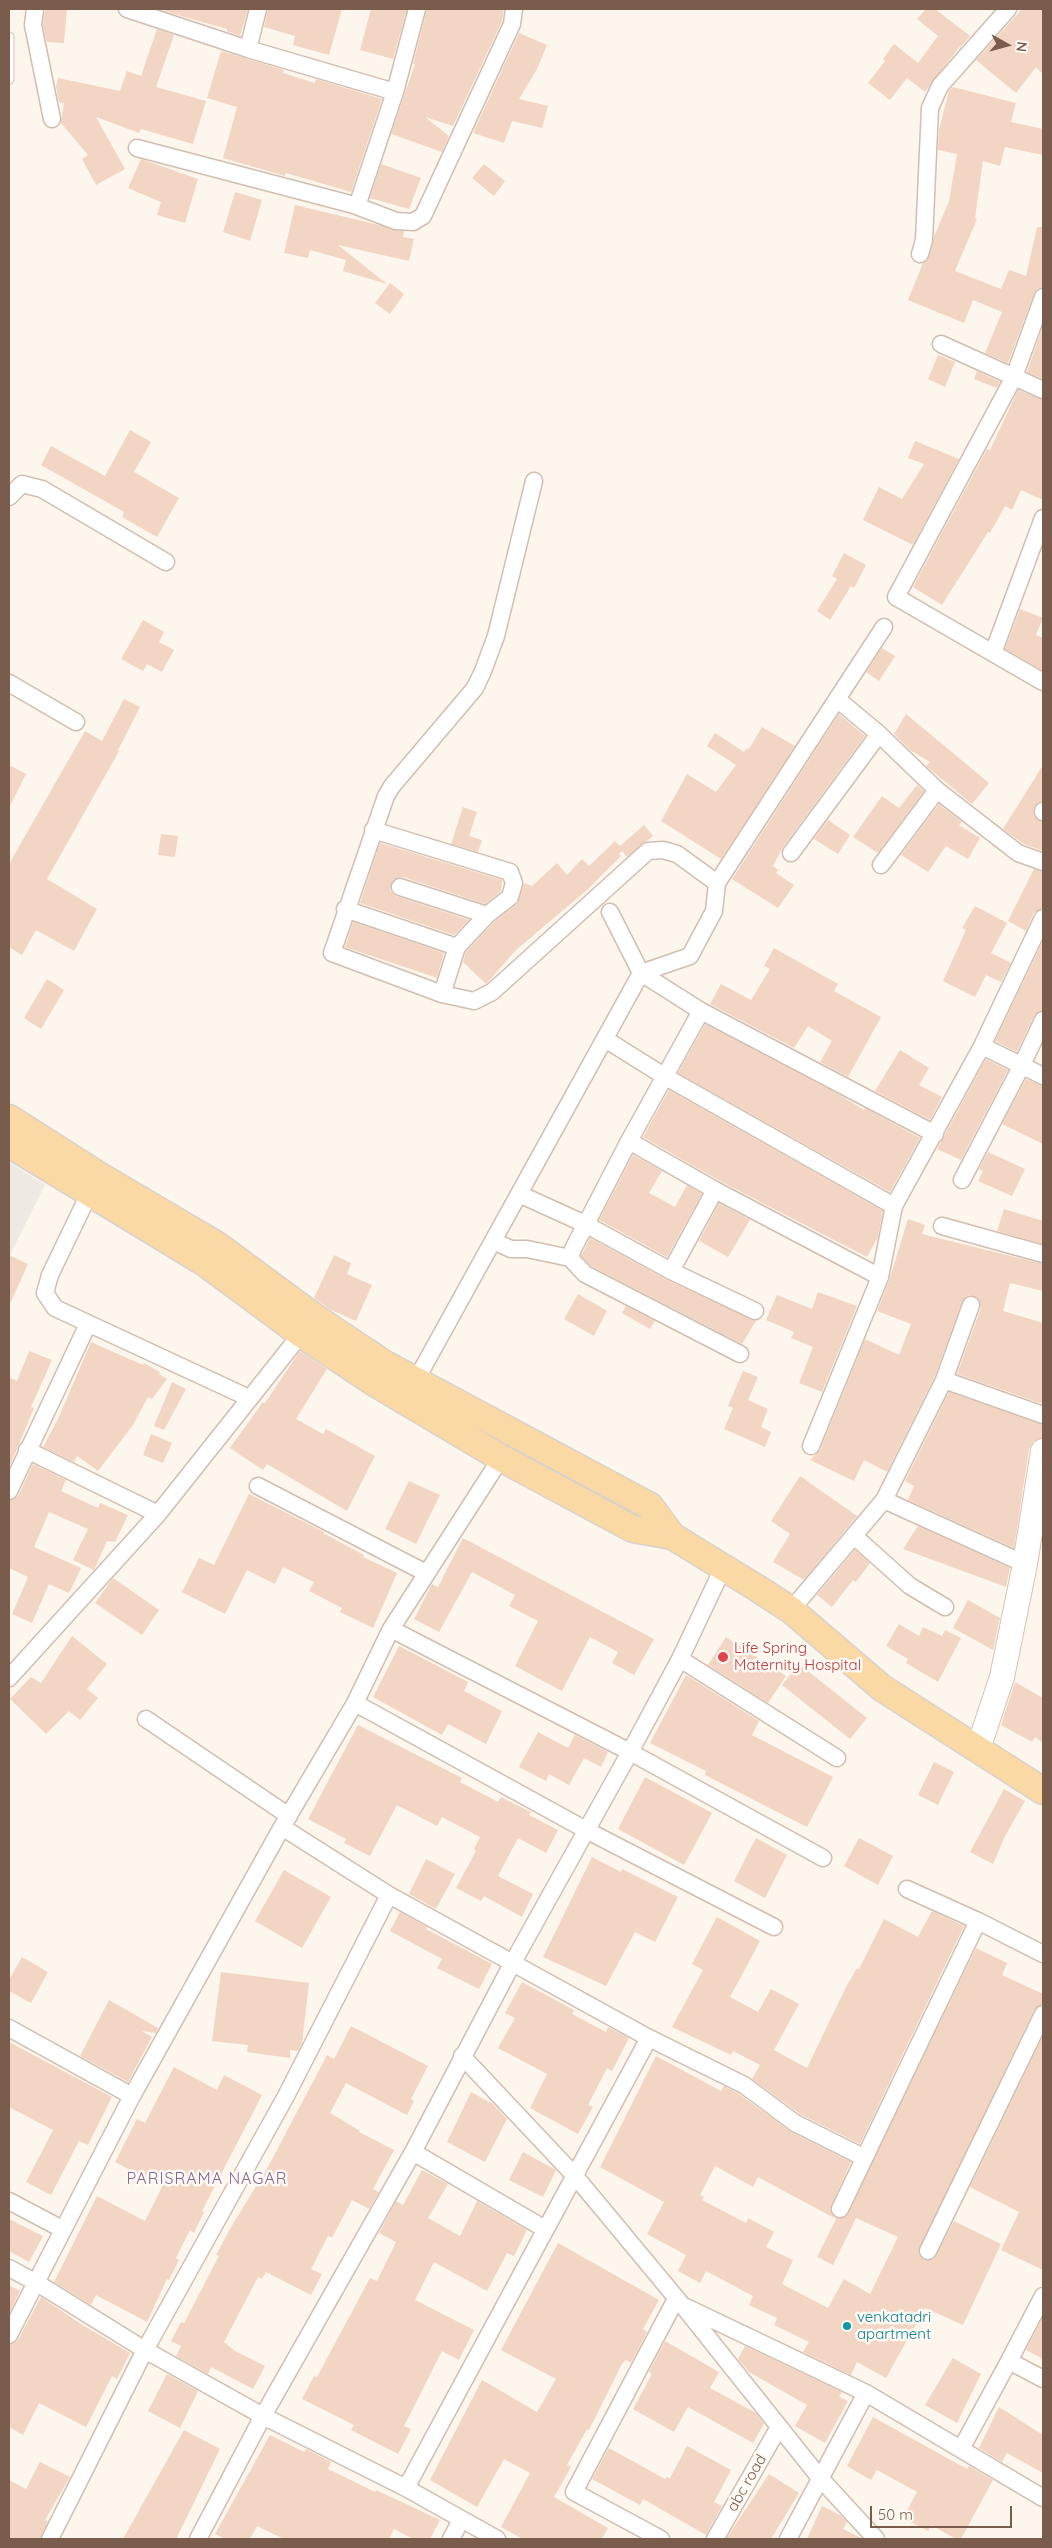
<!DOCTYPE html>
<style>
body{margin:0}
#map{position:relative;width:1052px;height:2548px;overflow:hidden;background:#fdf6ec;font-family:Quicksand,sans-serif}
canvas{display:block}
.frame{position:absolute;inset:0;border:10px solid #7a5c4d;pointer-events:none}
.north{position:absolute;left:982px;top:20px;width:50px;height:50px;-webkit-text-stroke:4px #fffaf3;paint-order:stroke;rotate:97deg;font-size:14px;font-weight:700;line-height:20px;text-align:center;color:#7a5c4d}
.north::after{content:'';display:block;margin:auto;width:18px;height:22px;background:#7a5c4d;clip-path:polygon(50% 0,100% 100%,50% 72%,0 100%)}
.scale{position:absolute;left:870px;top:2506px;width:142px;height:22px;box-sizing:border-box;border:2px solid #7a5c4d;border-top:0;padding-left:6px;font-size:15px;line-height:18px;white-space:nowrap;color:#7a5c4d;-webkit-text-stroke:4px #fffaf3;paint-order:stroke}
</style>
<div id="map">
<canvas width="1052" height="2548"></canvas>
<div class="frame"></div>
<div class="north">N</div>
<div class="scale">50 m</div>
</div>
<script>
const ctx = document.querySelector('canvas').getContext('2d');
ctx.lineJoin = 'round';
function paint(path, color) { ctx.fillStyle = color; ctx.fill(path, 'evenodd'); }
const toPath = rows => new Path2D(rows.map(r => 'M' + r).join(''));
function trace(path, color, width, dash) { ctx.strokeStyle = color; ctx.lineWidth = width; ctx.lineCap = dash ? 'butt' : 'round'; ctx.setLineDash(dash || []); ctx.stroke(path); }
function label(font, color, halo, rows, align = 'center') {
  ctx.font = font + ' Quicksand,sans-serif'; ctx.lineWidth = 5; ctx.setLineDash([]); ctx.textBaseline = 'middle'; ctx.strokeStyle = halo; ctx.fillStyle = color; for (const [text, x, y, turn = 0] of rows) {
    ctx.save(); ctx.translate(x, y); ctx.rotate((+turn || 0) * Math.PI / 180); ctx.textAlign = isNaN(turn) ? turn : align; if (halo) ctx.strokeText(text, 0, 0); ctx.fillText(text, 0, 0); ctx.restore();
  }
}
paint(toPath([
 [9,1162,45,1185,9,1257]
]), '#efe9e4');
paint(toPath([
 [45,9,67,9,64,43,47,42,43,25],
 [164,9,248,9,240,36,227,31,227,29,181,16,164,11],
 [268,9,342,9,329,55,293,45,295,36,264,27],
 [371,9,407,9,393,59,360,50],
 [427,9,504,9,502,21,453,126,425,117,449,136,442,152,391,134,415,64,413,64],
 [926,9,935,9,970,36,960,48,961,45,925,92,907,78,890,100,868,83,885,61,883,59,894,44,918,63,938,36,917,19],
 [1022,9,1043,9,1043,74,1036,67,1016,93,976,60],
 [157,29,174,35,156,87,206,101,193,144,141,129,139,133,96,117,125,169,96,185,82,159,88,155,61,123,64,103,59,102,56,87,58,78,120,91,127,71,141,76],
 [519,33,547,45,537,69,519,99,548,106,542,128,512,121,504,143,473,133],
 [221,51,284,70,283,73,315,83,316,79,382,99,351,192,286,173,285,176,223,158,237,107,207,98],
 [953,87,1016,103,1011,122,1043,129,1043,155,1005,147,1000,166,983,161,975,218,977,219,955,271,1001,289,1009,270,1026,276,1037,227,1043,227,1043,287,1037,289,1034,294,1008,363,985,353,1002,312,973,300,964,323,908,300,923,263,929,257,934,237,949,201,957,154,938,150,939,130,949,91],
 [141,159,198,179,185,223,157,215,161,202,128,188],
 [381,164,421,178,409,209,370,198],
 [484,164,505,181,494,196,472,178],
 [235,192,262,200,250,241,223,232],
 [295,205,404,231,403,237,414,239,409,261,338,245,387,284,343,271,346,260,310,250,308,258,284,253],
 [390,283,404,294,390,314,375,303],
 [1043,326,1043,379,1027,372],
 [938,355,955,362,945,387,928,379],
 [977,371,1000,382,997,388,974,379],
 [1018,390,1043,400,1043,500,1021,490,1012,510,1005,506,990,533,988,532,942,605,913,587,987,449,990,450],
 [130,430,151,442,134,472,179,498,157,537,122,517,124,512,41,465,51,446,105,476],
 [915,441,959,459,913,545,863,520,879,487,902,499,924,464,908,458],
 [844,553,866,565,854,588,851,586,830,620,817,611,837,579,832,576],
 [1020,609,1043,618,1036,635,1043,638,1043,671,1005,649],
 [143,620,164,632,159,642,174,650,162,672,147,664,143,671,121,659],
 [882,648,895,656,879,681,866,672],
 [124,699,140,707,118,750,119,751,47,879,97,909,74,951,36,930,22,955,9,947,9,864,85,731,102,741],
 [839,714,865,736,783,847,773,866,778,870,776,873,794,885,778,908,732,879],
 [906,714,989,783,972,804,926,766,930,762,910,750,894,734],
 [762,727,795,746,721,859,661,821,687,774,716,792,736,765,707,746,715,733,744,752,747,748,749,749],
 [9,765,26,774,9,808],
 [1043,765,1043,801,1038,803,1033,811,1035,817,1043,822,1043,851,1024,844,1003,829],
 [917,785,924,791,878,853,853,837,882,796,899,808],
 [939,804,962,822,959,825,980,838,968,859,946,846,928,872,901,855],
 [463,807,477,812,469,836,482,840,478,852,451,844],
 [828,820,850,835,838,854,814,839],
 [644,825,653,836,627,857,622,851,619,854,621,856,587,890,516,950,486,984,463,962,466,952,494,922,517,904,524,883,532,886,557,863,567,875,582,859,589,866,615,841,620,846],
 [161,834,178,836,175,857,158,855],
 [380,843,502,880,501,891,485,904,403,877,393,880,390,890,396,896,469,920,454,935,360,903],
 [1034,869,1043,872,1043,908,1034,913,1026,931,1008,921],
 [975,906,1007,923,991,953,1011,963,1001,982,986,975,975,997,943,981,966,930,962,928],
 [353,922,444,953,437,978,345,947],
 [1043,941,1043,1010,1034,1016,1017,1052,995,1041],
 [774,948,838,984,834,991,881,1017,848,1077,820,1062,832,1041,808,1026,794,1048,710,1004,721,984,751,1000,770,969,764,966],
 [47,979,64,990,41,1029,24,1018],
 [705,1024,838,1094,864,1110,865,1108,920,1138,890,1192,678,1073],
 [900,1050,929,1068,919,1085,942,1097,930,1120,875,1091],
 [986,1059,1008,1070,961,1160,937,1149],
 [1026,1079,1043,1086,1043,1144,1002,1124],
 [669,1090,883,1211,878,1237,867,1257,720,1181,643,1137],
 [988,1152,1025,1169,1012,1196,978,1181,983,1171,979,1169],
 [633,1155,662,1171,649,1193,675,1207,687,1185,702,1194,667,1257,599,1220],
 [719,1203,750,1220,728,1257,699,1241],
 [1004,1209,1043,1221,1043,1244,997,1231],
 [908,1219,925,1225,922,1234,1043,1264,1043,1291,1010,1283,1003,1311,1043,1323,1043,1404,957,1374,981,1308,978,1298,969,1295,962,1302,935,1376,887,1472,864,1460,854,1481,810,1460,820,1450,865,1339,899,1355,911,1324,877,1311,889,1281],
 [590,1238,667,1280,756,1321,742,1344,591,1266,581,1256],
 [9,1255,28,1264,9,1306],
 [334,1255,351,1263,347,1274,372,1285,356,1321,329,1309,314,1298],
 [818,1292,857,1306,822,1392,799,1383,813,1347,791,1338,794,1332,766,1320,777,1295,812,1309],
 [578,1294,607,1311,594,1336,564,1319],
 [626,1306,655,1321,650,1329,622,1313],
 [91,1342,143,1365,144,1363,160,1372,159,1374,167,1379,152,1399,148,1397,133,1425,98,1471,77,1456,74,1462,43,1447,58,1419],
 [29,1351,52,1360,31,1407,34,1408,9,1468,9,1377,17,1381],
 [300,1351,327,1369,296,1419,323,1434,326,1429,375,1456,347,1511,267,1464,263,1470,230,1448,263,1402,265,1403],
 [743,1371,758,1377,748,1400,768,1409,761,1427,771,1432,765,1447,724,1429,733,1408,728,1406],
 [172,1382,186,1389,164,1430,154,1426],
 [949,1392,1043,1425,1043,1438,1033,1442,1029,1449,1014,1548,908,1500,914,1486,905,1481],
 [151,1434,172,1443,163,1463,143,1455],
 [33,1464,66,1480,61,1491,98,1508,100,1503,128,1515,115,1542,107,1541,94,1570,73,1560,88,1529,49,1512,34,1547,81,1568,69,1593,49,1584,32,1623,12,1614,28,1577,9,1568,9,1501,18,1496],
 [800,1476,857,1516,804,1580,773,1562,790,1534,771,1521],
 [409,1481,440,1495,416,1544,385,1529],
 [249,1494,324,1532,323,1533,364,1555,363,1557,397,1573,373,1628,340,1612,342,1608,309,1591,314,1582,283,1567,275,1584,247,1570,225,1614,182,1592,199,1558,214,1565],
 [918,1526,1010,1568,1006,1587,903,1549],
 [463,1538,654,1639,634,1675,612,1663,618,1652,590,1637,562,1691,515,1666,538,1621,509,1606,515,1595,472,1572,439,1632,414,1619,432,1584,438,1587],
 [855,1550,870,1563,856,1582,853,1580,832,1607,817,1595],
 [113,1578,159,1610,142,1635,95,1603],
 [968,1600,1000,1618,993,1650,953,1628],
 [899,1624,919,1636,923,1627,942,1636,945,1630,961,1638,938,1682,906,1663,908,1659,886,1646],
 [72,1636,107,1664,87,1689,98,1698,80,1720,69,1711,46,1734,10,1699,31,1677,41,1683],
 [726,1637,786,1676,768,1703,708,1665],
 [399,1646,468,1682,464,1691,502,1711,486,1744,448,1724,442,1735,373,1697],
 [799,1664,867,1718,850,1739,782,1685],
 [686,1675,759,1721,752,1735,833,1777,807,1827,705,1775,706,1771,650,1743],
 [1015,1682,1043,1698,1043,1743,1035,1737,1032,1742,1001,1725],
 [358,1725,462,1778,460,1782,498,1802,501,1797,531,1812,529,1815,558,1830,546,1853,518,1838,498,1876,533,1894,522,1917,484,1896,481,1901,456,1888,476,1851,474,1849,480,1837,442,1817,437,1826,397,1805,370,1856,344,1843,346,1839,308,1819],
 [538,1732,568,1748,575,1735,608,1752,601,1767,584,1758,569,1785,549,1774,546,1781,519,1767],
 [934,1762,954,1772,938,1805,918,1795],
 [645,1777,712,1813,684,1865,618,1829],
 [1004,1789,1025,1801,1005,1836,993,1864,970,1852],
 [756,1838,787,1855,765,1898,734,1881],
 [859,1838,893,1856,878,1885,844,1866],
 [592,1857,621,1872,622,1869,678,1897,655,1942,635,1932,606,1986,543,1957],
 [426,1859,455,1874,436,1909,409,1894],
 [284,1870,331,1897,302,1948,255,1921],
 [932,1911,964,1926,860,2144,800,2114,752,2079,760,2065,733,2051,731,2055,672,2027,703,1970,692,1964,717,1917,760,1941,730,1997,758,2012,771,1989,799,2004,774,2050,807,2068,847,1985,857,1968,859,1969,884,1919,918,1937],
 [400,1912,427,1927,426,1929,492,1964,479,1989,437,1968,442,1959,390,1931],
 [976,1948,1007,1963,1002,1975,1043,1994,1043,2004,1034,2010,918,2252,924,2260,934,2259,954,2221,1001,2244,963,2325,925,2308,886,2378,857,2362,851,2375,803,2352,809,2342,774,2325,777,2318,749,2305,753,2296,706,2271,700,2283,678,2271,686,2255,647,2234,664,2202,600,2167,656,2056,721,2091,724,2086,739,2094,791,2132,851,2162,830,2209,835,2218,845,2217],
 [715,2166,753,2187,758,2177,836,2219,817,2257,833,2265,856,2218,898,2237,870,2294,844,2279,828,2308,782,2284,793,2260,766,2247,774,2232,748,2218,746,2223,702,2200,704,2197,700,2195],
 [22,1957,48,1972,31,2003,9,1991,9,1980],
 [221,1972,309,1983,302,2043,298,2051,290,2050,290,2058,247,2052,248,2045,212,2041],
 [522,1982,574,2010,572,2014,606,2032,608,2027,629,2038,612,2071,607,2068,588,2105,593,2107,578,2134,530,2108,547,2074,498,2048,515,2018,505,2013],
 [109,2000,158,2028,156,2033,142,2031,152,2037,128,2082,80,2056],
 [351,2026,428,2066,411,2099,414,2101,407,2115,346,2083,330,2113,360,2131,359,2132,394,2150,373,2189,379,2192,369,2209,352,2200,332,2238,328,2236,311,2269,322,2274,311,2295,266,2272,262,2279,258,2277,224,2342,235,2351,265,2366,253,2389,211,2367,208,2374,176,2356,181,2346,171,2341,181,2322,184,2323,219,2256,216,2255,230,2229,269,2165,327,2055,334,2059],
 [1043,2036,1043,2270,1001,2250,1019,2212,970,2187],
 [9,2042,112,2097,88,2145,79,2141,51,2195,26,2182,53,2130,9,2107],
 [174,2067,217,2090,224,2075,262,2095,202,2211,204,2212,194,2233,190,2230,176,2258,179,2260,169,2280,167,2279,147,2322,96,2295,91,2305,54,2282,97,2196,145,2221,162,2187,115,2162,137,2119,145,2123],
 [471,2092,493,2104,507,2119,485,2162,447,2142],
 [523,2152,556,2170,543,2197,509,2180],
 [422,2170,448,2184,428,2218,460,2236,477,2201,527,2230,514,2256,507,2253,487,2291,434,2262,415,2300,474,2330,459,2360,442,2351,404,2426,411,2429,398,2454,351,2430,354,2425,302,2399,314,2376,317,2377,370,2278,377,2281,396,2242,379,2233,396,2201,403,2205],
 [9,2219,43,2236,29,2262,9,2251],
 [558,2243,659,2300,643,2329,647,2332,631,2363,626,2360,622,2364,589,2430,587,2429,567,2465,571,2467,554,2497,608,2528,602,2539,523,2539,501,2527,530,2473,504,2459,477,2507,430,2480,482,2380,537,2412,556,2379,501,2350],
 [9,2285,20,2291,9,2314],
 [41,2297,81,2324,130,2353,117,2379,112,2376,86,2427,39,2403,23,2435,9,2427,9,2345,18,2340],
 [1043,2317,1043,2359,1026,2350],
 [665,2341,719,2372,710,2388,756,2413,764,2424,753,2443,688,2407,674,2432,633,2409,652,2374,649,2372],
 [745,2346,842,2392,839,2397,848,2401,825,2443,795,2426,807,2405,749,2372,738,2359],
 [953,2358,981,2374,957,2423,925,2405],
 [167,2374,198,2391,180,2428,148,2411],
 [999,2407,1043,2435,1043,2473,1007,2453,1002,2462,979,2448],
 [873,2417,967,2469,969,2466,993,2480,961,2539,956,2539,931,2525,928,2531,903,2518,917,2492,877,2470,871,2480,847,2466],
 [184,2430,220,2449,176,2539,123,2539],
 [270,2435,304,2452,306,2449,331,2462,328,2469,375,2492,376,2490,440,2520,430,2539,413,2539,394,2529,389,2539,284,2539,257,2526,250,2539,225,2539,215,2534],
 [687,2446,731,2470,714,2502,722,2506,706,2535,643,2499,640,2505,592,2479,609,2448,665,2479,667,2477,670,2478],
 [40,2462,70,2477,45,2520,48,2521,40,2539,9,2539,9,2480,26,2489],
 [769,2474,799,2493,771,2539,726,2539],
 [822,2506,840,2515,847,2522,843,2529,863,2539,807,2539]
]), '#f3d5c3');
const lane = toPath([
 [9,37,9,79]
]);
const street = toPath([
 [35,9,33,25,52,119],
 [127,9,248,49,395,92],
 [248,49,258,9],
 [137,148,354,205,396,221,413,222,423,216,512,24,514,9],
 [357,206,395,92,417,9],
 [920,254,924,240,930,108,940,86,1008,9],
 [1043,297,1014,377,896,597,1043,682],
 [941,344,1043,390],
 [534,481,496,636,483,671,475,688,392,786,386,796,332,953,442,994,474,1001,492,992,648,851,663,850,677,854,717,883],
 [9,497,22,484,42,489,166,562],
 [993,653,1043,518],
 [9,683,76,722],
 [837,699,879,734,937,790,1018,853,1043,862],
 [1043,812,1043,811],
 [373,830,510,872,514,883,510,897,487,915,457,947,442,994],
 [791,853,879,734],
 [881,865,937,790],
 [400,887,487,915],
 [345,909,457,947],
 [610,912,641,973,701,1011,935,1134],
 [701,1011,629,1141,573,1249,570,1258,585,1274,740,1354],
 [605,1039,664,1076,894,1206],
 [982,1046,1043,1076],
 [629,1141,715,1190,880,1277],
 [962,1180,1022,1065,1043,1020],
 [89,1194,50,1275,45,1293,55,1308,249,1398],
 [519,1194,585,1224,671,1271,755,1311],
 [942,1226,1043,1254],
 [493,1241,511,1249,527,1249,570,1258],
 [671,1271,715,1190],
 [944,1380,1043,1415],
 [415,1382,641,973,690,956,714,911,717,883,884,627],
 [811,1446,880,1277,894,1206,982,1046,1043,918],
 [27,1450,158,1514],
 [258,1486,426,1573],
 [9,1491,88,1324],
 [884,1500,1025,1564],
 [854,1536,910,1586,945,1607],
 [791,1610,884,1500,944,1380,971,1305],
 [391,1629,630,1752,823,1858],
 [680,1659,837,1758],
 [9,1678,158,1514,301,1334],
 [355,1703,586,1830,774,1927],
 [146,1719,289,1816],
 [282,1827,389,1895,649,2038,744,2085,795,2123,863,2157],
 [907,1889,978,1921,1043,1954],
 [9,2028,132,2096],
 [462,2056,575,2176,683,2306,820,2478,876,2539],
 [413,2152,545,2229],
 [9,2201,62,2229],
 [840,2209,978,1921],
 [928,2251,1043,2014],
 [9,2268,37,2283,145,2350,263,2416,406,2488,497,2539],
 [1043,2296,1009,2361,1043,2379],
 [686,2307,866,2393,1043,2498],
 [9,2335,132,2096,282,1827,355,1703,391,1629,501,1458],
 [961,2449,1009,2361],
 [406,2488,649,2038],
 [50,2539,145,2350,286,2096,389,1895],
 [198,2539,263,2416,413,2152,512,1964,630,1752,680,1659,723,1568],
 [451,2539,461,2520],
 [661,2539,574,2492,676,2299],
 [715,2539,779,2427],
 [788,2539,866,2393]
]);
const secondary = toPath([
 [978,1749,1002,1677,1025,1564,1043,1451]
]);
const primary = toPath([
 [9,1118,100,1176,217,1245,313,1316,385,1364,650,1506,672,1536],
 [9,1144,205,1263,301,1334,373,1382,501,1458,633,1529,672,1536,757,1588,791,1610,882,1688,1043,1791]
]);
trace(lane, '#d1beb0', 11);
trace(street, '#d1beb0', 19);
trace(secondary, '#d6c0b0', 26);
trace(primary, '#dad1cd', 29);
trace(lane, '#fff', 9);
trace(street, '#fff', 16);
trace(secondary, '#fff', 24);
trace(primary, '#fbd9a5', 26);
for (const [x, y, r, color] of [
 [723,1657,6,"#e0444e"],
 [847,2326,5,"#0f9aa8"]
]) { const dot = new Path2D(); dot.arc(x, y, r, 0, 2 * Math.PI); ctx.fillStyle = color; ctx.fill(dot); trace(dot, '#fffaf3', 2); }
label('15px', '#be3a42', '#fffaf3', [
 ["Life Spring",734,1648],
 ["Maternity Hospital",734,1665]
], 'left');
label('15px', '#0d838f', '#fffaf3', [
 ["venkatadri",857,2317],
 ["apartment",857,2334]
], 'left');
label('15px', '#7a5c4d', '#fffaf3', [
 ["abc road",747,2483,-60]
]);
ctx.letterSpacing = '1px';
label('16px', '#846695', '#fffaf3', [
 ["PARISRAMA NAGAR",207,2179]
]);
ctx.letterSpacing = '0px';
</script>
